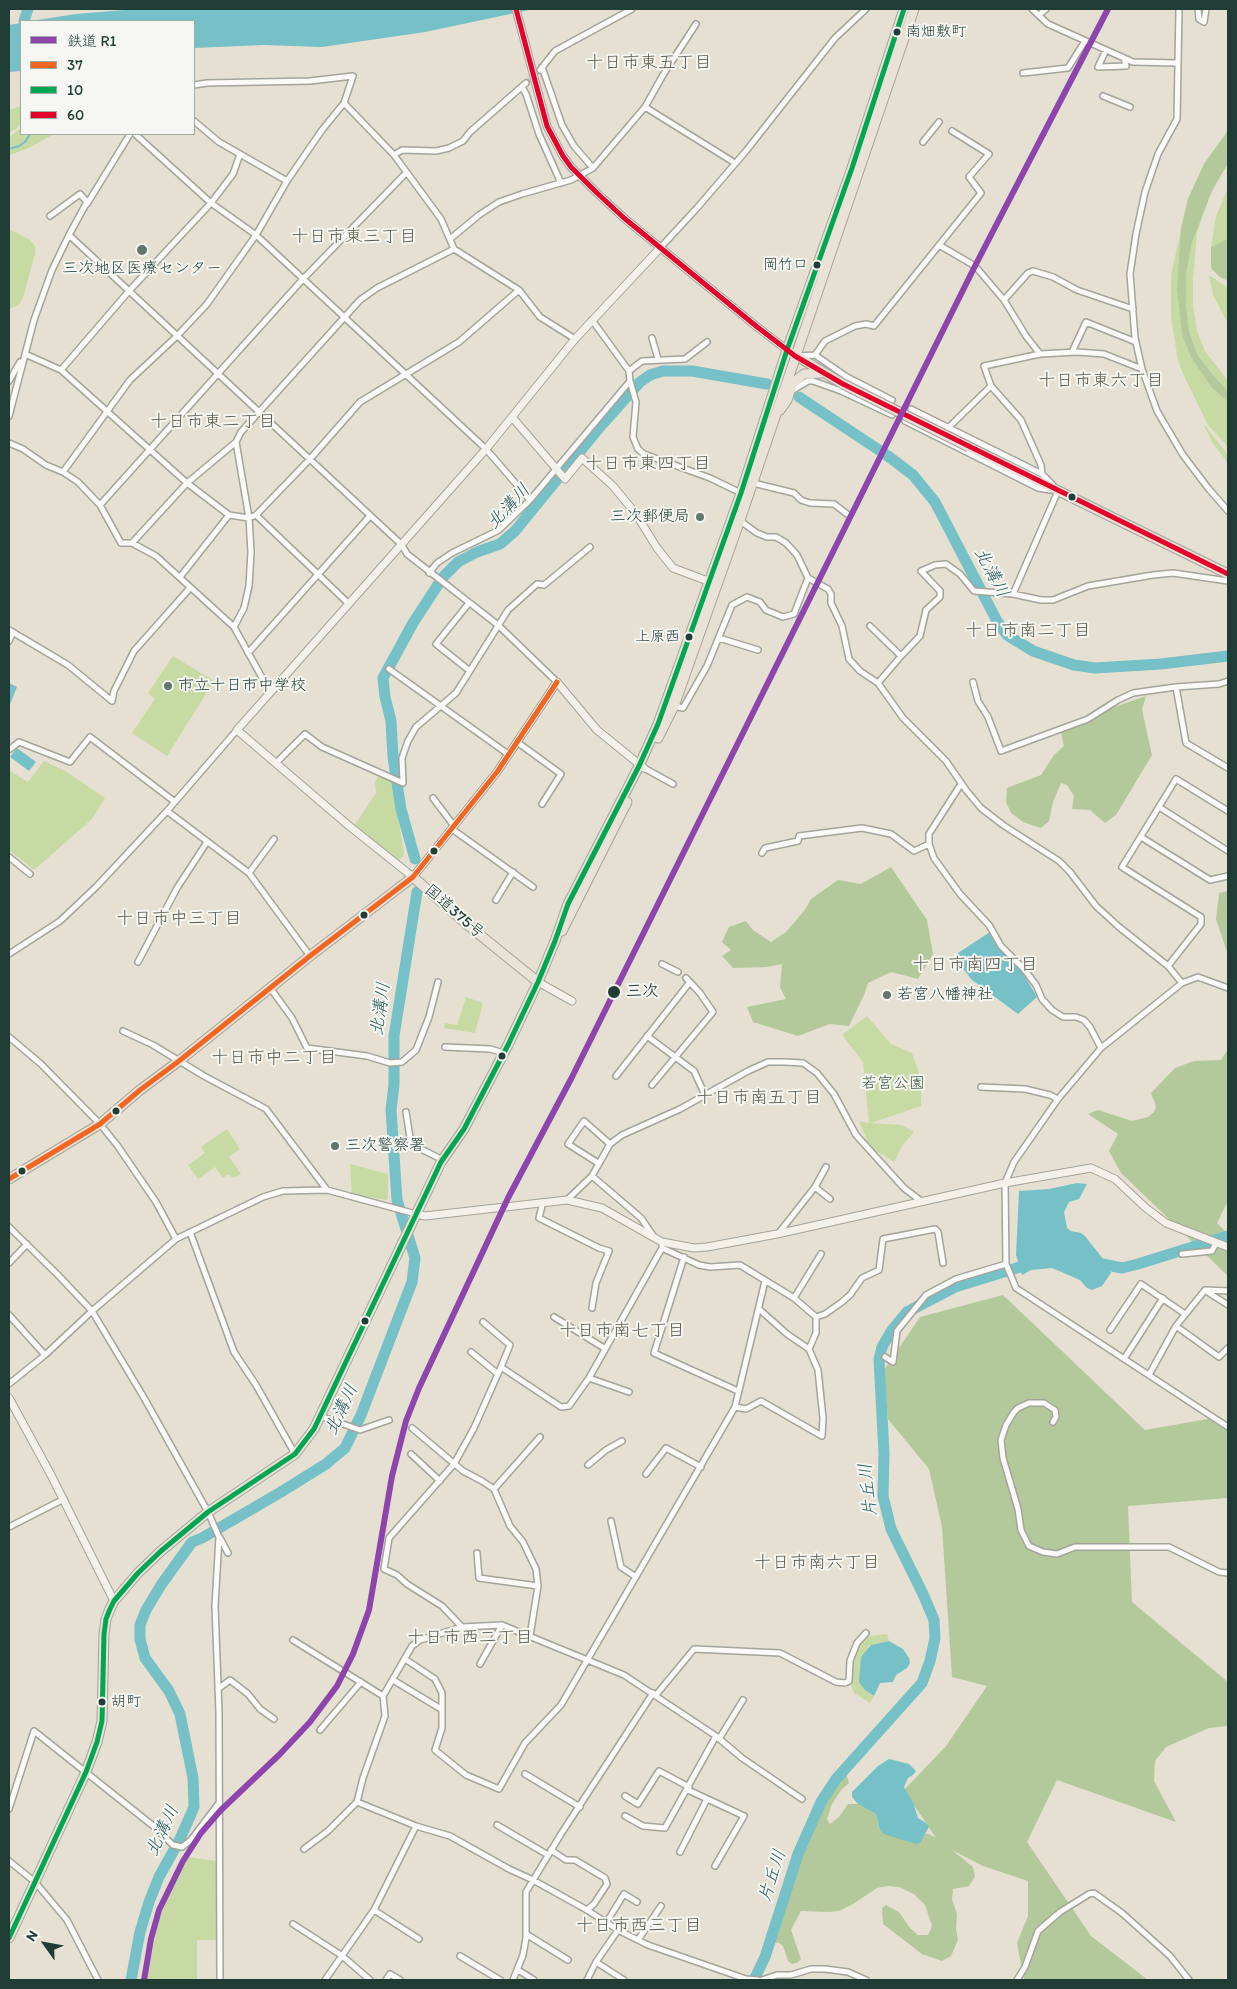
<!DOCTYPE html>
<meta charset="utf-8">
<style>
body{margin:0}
#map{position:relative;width:1237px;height:1989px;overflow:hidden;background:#e5e0d1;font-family:Itim,"Klee One",sans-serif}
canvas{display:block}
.frame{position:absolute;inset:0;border:10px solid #1f3d34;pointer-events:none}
.legend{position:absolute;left:20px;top:20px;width:175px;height:115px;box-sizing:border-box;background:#f6f6f2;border:1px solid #a0aca6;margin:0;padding:6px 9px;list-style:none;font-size:15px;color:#1f3d34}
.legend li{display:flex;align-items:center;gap:10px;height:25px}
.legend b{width:25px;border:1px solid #a0aca6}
.north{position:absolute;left:20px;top:1919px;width:50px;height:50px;-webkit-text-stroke:4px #f6f6f2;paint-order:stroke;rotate:302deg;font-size:14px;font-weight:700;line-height:20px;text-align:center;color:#1f3d34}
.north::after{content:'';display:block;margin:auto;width:18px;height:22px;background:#1f3d34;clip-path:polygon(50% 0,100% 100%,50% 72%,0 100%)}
</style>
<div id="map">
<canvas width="1237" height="1989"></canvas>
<div class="frame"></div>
<ul class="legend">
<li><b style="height:6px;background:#8e44ad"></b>鉄道 R1</li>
<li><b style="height:6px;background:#f26522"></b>37</li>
<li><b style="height:6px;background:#00a651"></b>10</li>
<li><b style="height:6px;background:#e4002b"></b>60</li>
</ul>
<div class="north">N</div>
</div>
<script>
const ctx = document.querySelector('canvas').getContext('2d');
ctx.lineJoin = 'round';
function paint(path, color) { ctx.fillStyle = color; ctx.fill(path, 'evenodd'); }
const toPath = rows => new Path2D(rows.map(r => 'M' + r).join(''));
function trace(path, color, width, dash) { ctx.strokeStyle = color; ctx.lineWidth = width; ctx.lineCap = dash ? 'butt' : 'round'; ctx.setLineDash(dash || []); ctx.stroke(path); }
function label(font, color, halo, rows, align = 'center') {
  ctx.font = font + ' Itim,"Klee One",sans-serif'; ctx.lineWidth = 4; ctx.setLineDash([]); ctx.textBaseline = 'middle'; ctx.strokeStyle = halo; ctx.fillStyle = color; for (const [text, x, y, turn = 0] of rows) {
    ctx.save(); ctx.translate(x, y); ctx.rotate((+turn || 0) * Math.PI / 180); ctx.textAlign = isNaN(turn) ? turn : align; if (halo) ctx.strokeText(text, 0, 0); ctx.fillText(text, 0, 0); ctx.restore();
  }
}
paint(toPath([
 [21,106,21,123,16,129,9,133,9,110],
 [21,128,21,134,54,134,27,149,9,155,9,137],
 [1228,130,1228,163,1212,191,1204,211,1197,234,1193,279,1193,305,1197,331,1205,351,1228,381,1228,447,1208,425,1184,376,1178,361,1171,317,1171,275,1188,199,1204,164],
 [1228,188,1228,281,1220,277,1211,268,1211,247,1216,216],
 [9,229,30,240,35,246,35,254,23,298,19,305,9,309],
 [1209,275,1228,288,1228,324,1213,295],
 [1202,422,1228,455,1228,463,1214,445],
 [173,656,214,681,167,756,132,733,155,699,148,693],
 [44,761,67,772,105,798,92,819,34,870,9,850,9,774,10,771,28,782],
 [379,775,393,781,404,855,397,862,354,826,376,793,375,783],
 [466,997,483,1003,475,1033,444,1028,445,1023,457,1025],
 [867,1016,891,1044,912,1053,918,1070,921,1088,921,1106,871,1123,902,1125,914,1132,902,1146,894,1162,870,1147,859,1121,869,1123,863,1062,842,1035],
 [227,1129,240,1149,229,1157,241,1174,233,1178,228,1174,223,1178,215,1167,198,1179,188,1165,205,1153,201,1147],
 [350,1164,388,1174,388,1198,386,1200,352,1194],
 [887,1634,889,1641,868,1646,865,1690,874,1696,870,1703,854,1693,851,1685,852,1661,855,1651,861,1641,868,1636],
 [188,1857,216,1861,216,1940,197,1940,197,1980,146,1980,159,1919,172,1887]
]), '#c8daa4');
paint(toPath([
 [1228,131,1228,163,1212,191,1192,242,1186,273,1186,305,1189,332,1197,354,1211,373,1228,391,1228,402,1212,388,1191,357,1182,334,1177,288,1181,228,1188,199,1204,164],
 [1228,239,1228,281,1220,277,1211,268,1211,247],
 [1146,696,1142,710,1152,755,1116,815,1105,823,1090,810,1072,809,1074,796,1067,785,1061,783,1053,802,1049,821,1041,828,1023,822,1011,813,1006,802,1007,788,1041,775,1054,755,1064,746,1061,733,1106,710],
 [891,867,927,920,933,954,918,979,891,972,868,983,864,995,849,1026,830,1024,798,1036,753,1022,747,1007,786,999,780,987,782,964,767,967,733,968,722,956,731,950,722,942,729,927,746,921,753,930,771,942,786,932,804,911,811,899,838,880,861,884],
 [1228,891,1228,955,1216,919,1219,893],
 [1228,1049,1228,1201,1217,1223,1228,1234,1228,1276,1121,1173,1109,1151,1118,1134,1088,1114,1098,1110,1132,1121,1148,1117,1154,1112,1156,1106,1151,1093,1175,1068,1194,1061,1221,1060],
 [1003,1295,1145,1430,1213,1418,1228,1422,1228,1498,1128,1506,1132,1602,1228,1682,1228,1726,1209,1728,1166,1747,1155,1761,1154,1781,1176,1822,1057,1780,1027,1842,1091,1936,1148,1980,1024,1980,1017,1943,1028,1916,1028,1881,983,1866,952,1850,973,1867,975,1877,969,1886,953,1889,952,1899,957,1914,956,1929,958,1940,951,1956,942,1961,922,1954,883,1924,882,1908,886,1905,899,1912,910,1928,918,1935,928,1935,932,1926,925,1905,914,1894,899,1887,888,1886,877,1888,853,1904,839,1911,828,1912,801,1911,791,1930,801,1959,797,1963,792,1964,788,1961,783,1946,779,1943,773,1942,785,1899,805,1847,826,1802,846,1773,849,1783,841,1790,832,1804,827,1819,830,1824,839,1817,848,1804,858,1804,876,1814,880,1830,920,1843,924,1834,929,1834,936,1838,904,1790,946,1746,987,1686,952,1677,942,1527,929,1469,888,1419,884,1370,920,1317]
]), '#b4c99b');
paint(toPath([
 [136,9,534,9,425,32,322,47,264,45,194,48,194,21,31,21,76,14],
 [21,23,21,71,9,72,9,25],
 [9,683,17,687,9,707],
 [17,748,36,762,29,771,10,757],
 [990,932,1013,964,1021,970,1037,997,1018,1014,972,980,956,960,955,955],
 [1077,1183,1087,1184,1079,1199,1069,1202,1064,1212,1067,1228,1071,1231,1081,1233,1085,1236,1110,1268,1111,1273,1102,1286,1092,1290,1087,1288,1080,1280,1052,1268,1031,1270,1022,1275,1016,1255,1019,1191,1049,1189],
 [889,1641,903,1649,909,1658,910,1663,907,1668,896,1675,893,1682,880,1683,874,1696,865,1690,859,1682,861,1657,871,1645],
 [889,1759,909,1764,916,1771,913,1775,908,1778,904,1787,913,1802,918,1818,926,1823,929,1827,920,1843,916,1844,884,1834,880,1830,876,1814,858,1804,852,1797,852,1792,878,1766]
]), '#76c0c7');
trace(toPath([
 [9,149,19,146,25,142,30,134]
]), '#76c0c7', 2);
trace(toPath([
 [24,21,28,9],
 [799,397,888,456,913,475,935,502,997,621,1007,635,1033,651,1074,665,1095,668,1161,664,1228,656],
 [415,859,401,809,393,757,391,721,385,697,383,678,413,623,443,577,458,562,477,552,500,544,515,531,599,428,640,382,650,375,663,371,692,371,767,384],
 [1093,1262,1122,1268,1138,1264,1228,1236],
 [131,1980,140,1932,149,1902,159,1877,180,1839,194,1807,193,1778,180,1714,169,1691,145,1658,140,1639,140,1625,146,1610,161,1585,192,1542,202,1538,281,1492,326,1464,345,1448,361,1415,412,1282,415,1258,397,1200,391,1110,394,1085,394,1036,417,892],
 [754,1980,765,1957,798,1854,821,1802,836,1779,922,1683,930,1661,935,1638,934,1620,923,1594,891,1529,883,1496,884,1453,879,1359,882,1347,892,1330,907,1312,955,1287,1033,1263]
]), '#76c0c7', 11);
trace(toPath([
 [526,83,540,70]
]), '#bdbfb2', 5, [5, 2.5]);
const street = toPath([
 [1032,9,1048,24,1133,62,1177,63],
 [1179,9,1177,119,1158,154,1145,192,1136,234,1130,274,1135,338,1142,369,1157,411,1183,455,1208,488,1228,511],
 [1198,9,1199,19,1204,22,1206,9],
 [1039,15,1046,9],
 [1106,50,1098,67,1126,66,1124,58],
 [542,67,562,125,574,146,593,168],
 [540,70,555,51,632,9],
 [1023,73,1068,68,1085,41],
 [522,87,526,94,539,134,561,183],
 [1103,96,1130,107],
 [344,103,394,155,441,219,454,249,519,290,540,317,575,339],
 [645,107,735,163],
 [194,121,219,142,287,181],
 [135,134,211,203,256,235,486,449,530,500],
 [923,142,939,122],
 [240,154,233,174,211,203,129,291,61,370,187,483,229,515,249,518,256,515,310,459,360,402,459,342,519,290],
 [394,155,402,150,436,151,449,148,463,141,470,132,526,83],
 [87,204,130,134],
 [50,216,80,194,87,202,69,235,402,545,407,554,498,625,557,682],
 [450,239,479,215,499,202,522,194,571,180,593,168,645,107,663,75,696,24],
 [939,245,975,266,1004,300,1028,273,1033,271,1053,277,1077,290,1133,309],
 [661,247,697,208,746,151,835,38,866,9],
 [1004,300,1026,336,1040,354],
 [592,320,629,371,630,381,636,402,633,437,638,449,644,454,710,478,741,493],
 [652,338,658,359],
 [1072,352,1086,322,1136,342],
 [25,354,61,370],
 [815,355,825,341,855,326,866,324,874,326,981,193,969,177,989,154,952,131],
 [798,356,815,355,847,377,892,400,886,411],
 [629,371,642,361,685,359,707,342],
 [9,381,20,362],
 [991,386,984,366,1040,354,1077,352,1104,354,1142,369],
 [791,391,808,381,813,381,841,391,892,415],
 [911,409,1042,474,1053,485],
 [9,416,34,320,52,270,70,233],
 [905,421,1038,488,1050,490],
 [948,428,991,386,1021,420,1041,465,1042,474],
 [9,443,23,449,46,465,63,472,78,482,100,505,121,543,132,543,156,556,234,627,270,692],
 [63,472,130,380,177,336,207,304,256,235,287,181,322,130,344,103,353,76,310,81,207,83,194,85],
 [753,483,794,493,801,500,810,503,834,504,847,514],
 [100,505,303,279,406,173],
 [256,515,349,604],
 [739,520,757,533,767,537,776,537,786,543,797,555,808,578,828,589,831,594,831,603,842,626,849,659,860,671,878,683,903,718,946,761,966,790,981,808,1003,825,1059,861,1070,872,1096,906,1119,927,1168,966,1182,983],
 [132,543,187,483,236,442],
 [429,573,437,563,452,553,499,530,530,500,630,381],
 [180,577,229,515],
 [1013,594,1058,491],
 [469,603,436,644,470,671],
 [870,626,901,656,878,683],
 [234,627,244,608,249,586,251,552,249,518,236,442,241,432,360,300,377,288,454,249],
 [9,630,68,665,112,701],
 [719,638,758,650],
 [9,641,13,632],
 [248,653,370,516],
 [901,656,920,636,926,610,940,597,940,591,921,571,935,565,946,564,960,574,974,591,1013,594,1041,600,1053,600,1088,586,1153,575,1173,573,1228,581],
 [389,669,508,754],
 [973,682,978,701,988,717,1001,751,1088,719,1118,700,1133,693,1176,687,1219,684,1228,681],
 [1176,687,1186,743,1228,768],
 [112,701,114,691,134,651,190,588],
 [674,706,683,708,707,666,732,605,747,597,760,602,766,610,783,617,794,614,808,578],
 [517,742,561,774,542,804],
 [9,748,10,749,19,742,70,762,90,737,175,802],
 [276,763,305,734,322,747,403,783,402,758,408,741,416,727,456,693,508,610,537,584,544,585,590,547],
 [644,768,673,784],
 [961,784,929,834,929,844,934,858,960,894,989,925,1001,946,1024,969,1036,985,1042,999,1052,1010,1063,1017,1076,1017,1084,1020,1090,1027,1101,1048],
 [433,798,454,826],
 [1159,807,1228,851],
 [167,811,249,873,310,956],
 [452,829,533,887],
 [1141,837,1210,880,1228,876],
 [762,853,765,848,798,841,799,836,862,828,891,834,914,851,929,844],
 [9,857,30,874],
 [249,873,274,839],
 [496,900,513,872],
 [9,954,60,921,96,887,167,811,237,730],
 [138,962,177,888,207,842],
 [662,964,678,972],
 [1168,966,1201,924,1201,917,1122,867,1176,779,1228,811],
 [1228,988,1198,977,1182,983,1101,1048,1058,1099,1014,1162,1005,1183,1006,1264,1016,1288,1228,1427],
 [271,989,292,1018,307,1048,367,1056,390,1063,402,1062,416,1050,429,1017,438,982],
 [123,1031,153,1045,204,1076,266,1109,327,1190],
 [647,1036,694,1071,705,1095],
 [9,1037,41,1064,100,1124,117,1145,156,1202,176,1239],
 [445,1047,490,1049,504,1053],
 [616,1076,690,982],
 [652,1085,713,1012,700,993,686,978],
 [981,1087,1025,1089,1050,1095,1058,1099],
 [406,1112,411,1144,443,1160],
 [598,1163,568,1144,584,1121,610,1144],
 [592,1176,641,1218,654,1237],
 [815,1187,830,1199],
 [567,1200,592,1176,610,1144,622,1135,680,1109,748,1071,768,1062,785,1062,803,1063,817,1073,834,1094,856,1135,904,1188,921,1201],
 [543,1202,539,1218,599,1248,609,1251,596,1283,592,1308],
 [9,1227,58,1275,92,1311,143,1396,208,1512,219,1537,215,1606,219,1712,220,1980],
 [190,1232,234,1352,256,1385,295,1454],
 [778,1234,815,1187,826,1167],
 [662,1248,699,1265,710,1267,740,1265,794,1298,816,1317],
 [1182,1254,1212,1251,1216,1243],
 [684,1257,654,1353,738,1391],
 [9,1263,27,1244],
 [1206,1291,1228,1305],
 [794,1298,821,1254],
 [759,1309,787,1334,809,1349],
 [9,1315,45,1355],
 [554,1317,604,1348],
 [816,1317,825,1314,842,1302,850,1295,862,1278,879,1270,883,1239,935,1229,938,1232,943,1263],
 [1176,1326,1219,1357,1228,1348],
 [1110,1330,1141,1284,1185,1314],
 [471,1352,498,1374],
 [885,1357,893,1362,897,1331,926,1295,956,1279,1006,1264],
 [1124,1359,1163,1298],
 [501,1367,561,1407,569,1406,589,1378,662,1248,662,1242],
 [1149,1375,1176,1326,1205,1290,1228,1291],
 [589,1378,629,1392],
 [9,1384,45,1355,92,1311,176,1239,263,1197,283,1191,327,1190,416,1214],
 [735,1407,746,1409,761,1401,822,1436,823,1418,818,1370,809,1349,816,1333,816,1317],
 [320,1416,360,1430,389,1420],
 [1053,1422,1056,1417,1055,1410,1044,1403,1029,1403,1018,1408,1014,1412,1006,1425,1001,1440,1003,1458,1018,1509,1021,1530,1029,1546,1043,1552,1057,1554,1075,1547,1169,1547,1219,1572,1228,1573],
 [412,1428,463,1471,482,1481,494,1489,510,1526,523,1542,536,1569,538,1586,530,1636],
 [411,1454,440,1481],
 [588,1465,606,1450,622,1441],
 [646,1474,666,1448,701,1467],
 [494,1489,540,1437],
 [611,1521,621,1567,636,1577],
 [9,1527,64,1499],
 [220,1538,228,1553],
 [477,1553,479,1578,538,1586],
 [462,1627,442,1606,407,1584,397,1575,384,1569,389,1538,454,1464,474,1428,501,1367,510,1345,483,1322],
 [293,1640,383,1696],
 [405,1659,435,1679,442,1693,442,1728,435,1750,466,1775,499,1789,525,1743,561,1705,735,1407,765,1281],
 [480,1664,502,1625],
 [393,1680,441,1709],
 [218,1689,230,1680,248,1694,260,1709,274,1719],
 [656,1695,694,1649,780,1653,836,1682,845,1683,849,1681,850,1661,853,1653,857,1643,866,1633],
 [320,1730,361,1682],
 [719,1739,743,1700],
 [525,1774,580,1807],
 [688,1790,744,1816,715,1866],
 [625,1796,638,1804,659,1771,689,1787],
 [357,1802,416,1826,450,1836,509,1869,533,1880,587,1910,618,1930,648,1945,746,1979,758,1980],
 [9,1809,34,1731,152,1825,173,1845,182,1847,191,1840,219,1803],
 [625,1816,643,1826,665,1828,716,1736],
 [497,1825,548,1855],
 [304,1849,328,1831,357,1802,363,1778,385,1716,383,1696,412,1646,420,1640,462,1627,502,1625,624,1675,716,1736,742,1758,802,1799],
 [551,1850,566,1860,575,1860,605,1878,607,1884,594,1904,587,1910],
 [680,1852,707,1799],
 [9,1861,35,1882,67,1920,98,1980],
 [374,1910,419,1939],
 [606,1923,624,1894,637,1902],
 [293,1924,341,1955,370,1980],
 [526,1934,568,1960],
 [638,1940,661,1906],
 [460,1956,500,1980],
 [596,1962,618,1930],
 [518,1970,534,1980],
 [325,1980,374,1910,416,1826],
 [386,1980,390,1974,400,1980],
 [513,1980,523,1955,526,1938,526,1892,561,1834,653,1693],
 [587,1980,596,1962,624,1980],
 [762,1980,777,1975,791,1975,811,1969,825,1969,848,1972,866,1980],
 [1017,1980,1025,1967,1038,1931,1060,1912,1089,1894,1094,1893,1122,1913,1170,1956,1189,1980]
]);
const secondary = toPath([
 [516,9,547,126,563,156,571,167,597,193,624,218,756,326,787,350],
 [512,417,565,479,582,458,613,486,636,514,657,548,673,568,713,583],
 [644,768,597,730,557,682,497,772,413,877,348,825,237,730,486,449,575,339,661,247],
 [538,982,572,1001],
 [416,1214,425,1216,567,1200,602,1208,662,1242,694,1248,707,1247,777,1234,1005,1183,1091,1168,1115,1179,1146,1208,1166,1223,1228,1247],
 [9,1398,51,1475,114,1601]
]);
const highway = toPath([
 [792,353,843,384],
 [780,410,787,400,793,383,799,378,804,374,822,373],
 [969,447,1228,574],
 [658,738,674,706,740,520,914,9],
 [562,931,627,802],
 [9,1179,100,1124,140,1090,179,1061,310,956,413,877,469,926,538,982],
 [9,1938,86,1772,97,1742,102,1721,104,1634,106,1619,110,1609,114,1601,138,1573,161,1551,208,1512,295,1454,314,1429,441,1162,464,1129,508,1045,538,982,555,941,568,904,639,766,658,724,741,493,787,350,852,168,904,9]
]);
trace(street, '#a3a49a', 8);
trace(secondary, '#a3a49a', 9);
trace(highway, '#a3a49a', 11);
trace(street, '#fbfaf8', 5);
trace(secondary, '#f4f1ea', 7);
trace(highway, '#eae2d6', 9);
const highwayBridge = toPath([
 [843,384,969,447]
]);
trace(highwayBridge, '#a3a49a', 11, []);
trace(highwayBridge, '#eae2d6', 9);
trace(toPath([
 [9,1179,100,1124,140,1090,179,1061,310,956,413,877,497,772,557,682]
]), '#f26522', 5);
trace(toPath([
 [9,1938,86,1772,97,1742,102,1721,104,1634,106,1619,110,1609,114,1601,138,1573,161,1551,208,1512,295,1454,314,1429,441,1162,464,1129,508,1045,538,982,555,941,568,904,639,766,658,724,741,493,787,350,852,168,904,9]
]), '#00a651', 5);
trace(toPath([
 [516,9,547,126,563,156,571,167,597,193,624,218,756,326,795,356,843,384,1228,574]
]), '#e4002b', 5);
trace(toPath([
 [144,1980,151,1939,159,1910,183,1861,201,1833,221,1810,280,1754,310,1722,337,1686,353,1654,369,1610,392,1476,406,1421,419,1388,508,1198,571,1079,975,266,1108,9]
]), '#8e44ad', 6);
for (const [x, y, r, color] of [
 [897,32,4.5,"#1f3d34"],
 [142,250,6,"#64766b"],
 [817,265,4.5,"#1f3d34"],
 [1072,497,4.5,"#1f3d34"],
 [700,517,5,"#64766b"],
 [689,637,4.5,"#1f3d34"],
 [168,686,5,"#64766b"],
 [434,851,4.5,"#1f3d34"],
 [364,915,4.5,"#1f3d34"],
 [614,992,7,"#1f3d34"],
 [887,995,5,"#64766b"],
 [502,1056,4.5,"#1f3d34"],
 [116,1111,4.5,"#1f3d34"],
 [335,1146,5,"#64766b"],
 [22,1171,4.5,"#1f3d34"],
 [365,1321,4.5,"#1f3d34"],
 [102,1702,4.5,"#1f3d34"]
]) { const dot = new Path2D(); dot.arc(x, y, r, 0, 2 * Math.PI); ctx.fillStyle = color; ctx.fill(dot); trace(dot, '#f6f6f2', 2); }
label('15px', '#1f3d34', '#f6f6f2', [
 ["南畑敷町",906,32],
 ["岡竹口",808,265,"right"],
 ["上原西",680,637,"right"],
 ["胡町",111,1702]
], 'left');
label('16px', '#1f3d34', '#f6f6f2', [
 ["三次地区医療センター",142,269,"center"],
 ["三次郵便局",690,517,"right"],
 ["市立十日市中学校",178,686],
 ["若宮八幡神社",897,995],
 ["三次警察署",345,1146]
], 'left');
label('16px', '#1f3d34', '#f6f6f2', [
 ["国道375号",454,912,41]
]);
label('bold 16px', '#1f3d34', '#f6f6f2', [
 ["三次",626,992]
], 'left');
label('16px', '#3c5c43', '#f6f6f2', [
 ["若宮公園",893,1084]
]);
label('18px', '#5b5d4c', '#f6f6f2', [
 ["十日市東五丁目",649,63],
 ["十日市東三丁目",354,237],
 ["十日市東六丁目",1101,381],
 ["十日市東二丁目",213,422],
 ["十日市東四丁目",648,464],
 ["十日市南二丁目",1028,631],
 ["十日市中三丁目",179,919],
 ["十日市南四丁目",975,965],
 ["十日市中二丁目",274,1058],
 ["十日市南五丁目",759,1098],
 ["十日市南七丁目",622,1331],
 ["十日市南六丁目",817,1563],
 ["十日市西二丁目",470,1638],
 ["十日市西三丁目",639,1926]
]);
label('italic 18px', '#2b605f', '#f6f6f2', [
 ["北溝川",509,507,-47],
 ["北溝川",991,573,62],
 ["北溝川",381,1009,-82],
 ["北溝川",342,1410,-65],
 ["片丘川",869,1490,-96],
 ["北溝川",163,1831,-65],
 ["片丘川",773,1876,-72]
]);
</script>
